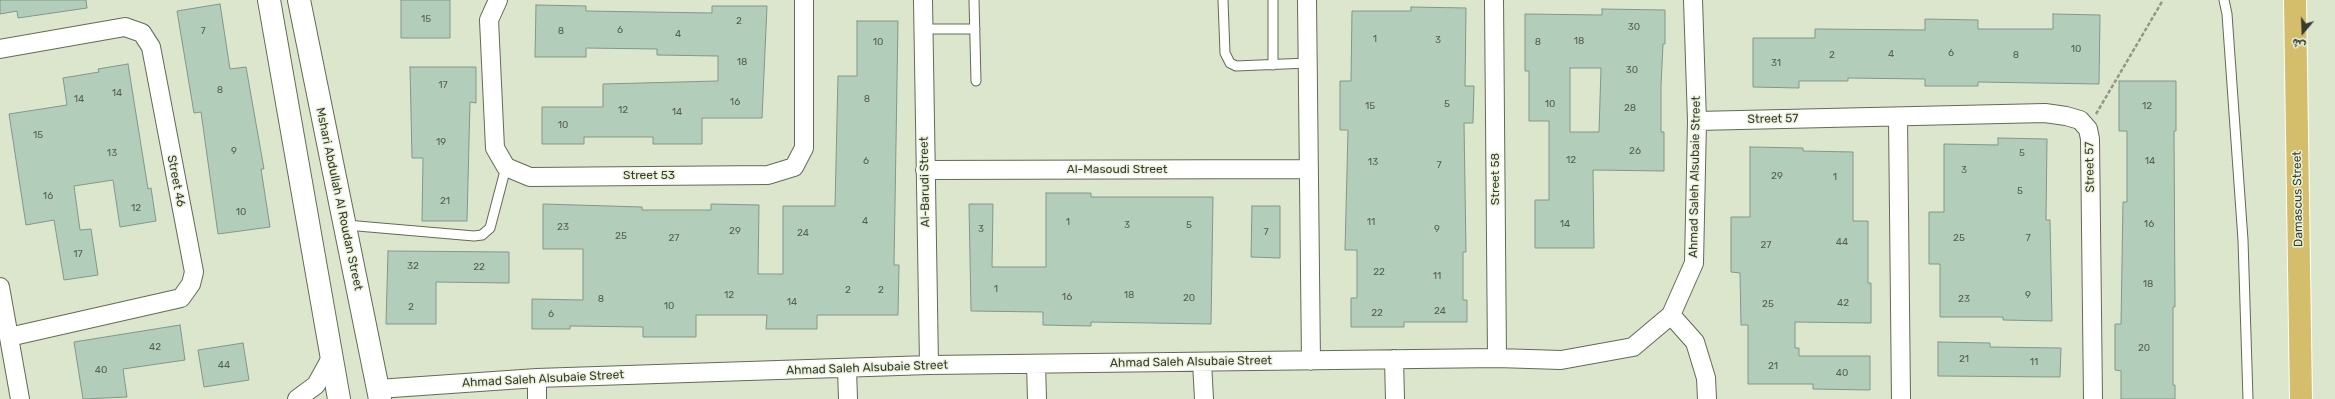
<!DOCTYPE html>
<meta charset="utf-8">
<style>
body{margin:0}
#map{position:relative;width:2335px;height:399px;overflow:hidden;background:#dce6cc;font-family:Rubik,"Noto Naskh Arabic",sans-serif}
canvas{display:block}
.north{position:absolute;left:2283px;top:12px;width:40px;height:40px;-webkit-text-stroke:3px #eaf3d9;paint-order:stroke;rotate:199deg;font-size:11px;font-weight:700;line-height:16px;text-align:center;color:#373a30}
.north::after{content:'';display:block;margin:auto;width:14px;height:18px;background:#373a30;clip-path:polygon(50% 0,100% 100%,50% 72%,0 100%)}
</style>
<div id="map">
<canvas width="2335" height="399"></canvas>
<div class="north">ش</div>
</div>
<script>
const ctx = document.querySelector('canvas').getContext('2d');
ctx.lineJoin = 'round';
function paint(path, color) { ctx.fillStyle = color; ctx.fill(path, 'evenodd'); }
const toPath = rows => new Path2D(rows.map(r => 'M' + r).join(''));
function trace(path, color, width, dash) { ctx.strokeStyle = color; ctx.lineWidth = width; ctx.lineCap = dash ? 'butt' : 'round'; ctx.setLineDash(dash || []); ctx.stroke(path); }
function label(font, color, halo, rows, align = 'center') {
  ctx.font = font + ' Rubik,sans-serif'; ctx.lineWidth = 3; ctx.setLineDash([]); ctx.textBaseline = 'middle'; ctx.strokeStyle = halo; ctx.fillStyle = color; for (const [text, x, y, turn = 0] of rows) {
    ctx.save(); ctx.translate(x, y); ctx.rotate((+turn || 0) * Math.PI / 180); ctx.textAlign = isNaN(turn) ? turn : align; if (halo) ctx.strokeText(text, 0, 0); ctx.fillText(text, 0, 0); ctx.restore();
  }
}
const building = toPath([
 [0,0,86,0,87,8,18,18,17,11,0,14,0,0],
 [401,0,450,0,450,38,401,38,401,0],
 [220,4,230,69,246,67,264,169,261,169,270,227,218,234,201,112,194,113,177,11,220,4],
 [536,5,586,6,586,11,712,13,712,6,767,6,762,118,702,118,702,144,653,144,653,137,584,137,584,144,542,144,542,107,603,107,603,84,718,81,718,56,657,55,657,49,586,48,586,57,535,57,536,5],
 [1411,7,1466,8,1465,86,1474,86,1473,123,1464,123,1466,252,1463,252,1463,300,1467,300,1467,322,1404,322,1404,327,1351,327,1351,298,1357,298,1357,250,1345,250,1348,130,1340,130,1340,81,1351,81,1352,11,1411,11,1411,7],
 [1602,9,1665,10,1665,44,1663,44,1661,86,1661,132,1664,132,1664,171,1593,170,1594,248,1535,248,1535,200,1549,200,1549,121,1529,121,1529,71,1525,71,1525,14,1602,15,1602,9],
 [1570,68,1601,68,1599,132,1570,132,1570,68],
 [2053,14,2100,15,2099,84,1978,82,1978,86,1925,86,1925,79,1848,78,1848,81,1799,81,1799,88,1753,87,1753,38,1815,38,1815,29,1925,30,1925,19,1978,20,1978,29,2053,29,2053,14],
 [857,21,898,21,894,265,899,265,898,315,817,315,817,329,766,329,767,315,696,315,696,337,643,337,643,327,570,326,570,329,532,329,532,299,583,300,583,249,543,249,543,204,642,207,642,210,711,210,711,204,759,205,758,274,783,274,783,206,835,206,838,76,857,76,857,21],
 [128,64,148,189,151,188,156,221,120,227,113,180,74,186,80,230,91,229,98,275,64,280,54,220,26,225,9,114,67,105,63,78,99,72,98,69,128,64],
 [410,67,476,67,476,103,470,102,467,221,422,221,423,158,412,158,410,67],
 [2119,81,2176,81,2176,131,2174,131,2175,307,2173,307,2173,385,2175,385,2175,399,2121,399,2121,371,2115,370,2115,324,2121,324,2123,202,2127,202,2127,131,2119,131,2119,81],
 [1998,138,2047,139,2046,220,2050,220,2052,321,2003,320,2003,317,1940,317,1940,264,1929,264,1929,212,1944,212,1944,144,1998,145,1998,138],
 [1750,147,1803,148,1803,151,1853,152,1853,221,1868,221,1868,283,1871,283,1871,323,1795,322,1795,348,1799,348,1799,356,1870,356,1870,390,1813,389,1813,384,1748,384,1748,325,1741,325,1740,273,1731,272,1731,217,1750,217,1750,147],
 [1046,193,1091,193,1091,197,1213,197,1211,324,1091,322,1091,326,1043,325,1043,312,971,311,969,204,993,204,992,267,1046,267,1046,193],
 [1252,206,1280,206,1280,258,1251,257,1252,206],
 [388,251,509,252,509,283,436,282,436,324,386,324,388,251],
 [180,325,185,360,123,369,127,397,83,399,74,342,180,325],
 [1938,342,1990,343,1990,347,2061,348,2060,377,1938,376,1938,342],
 [243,343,249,380,204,387,198,350,243,343]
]);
paint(building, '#b3cdbb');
trace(building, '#809888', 1);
const lane = toPath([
 [974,0,976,81],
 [1223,0,1225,53,1230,63,1236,66,1308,63],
 [1273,0,1273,65],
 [2224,0,2227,14,2243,240,2248,399],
 [924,29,975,29],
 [346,225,474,236,482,235,490,228,506,167]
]);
const street = toPath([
 [498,0,489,20,495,148,506,167,530,177,768,175,794,167,804,148,804,0],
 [923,0,929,365],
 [1307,0,1311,361],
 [1494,0,1497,358],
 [0,49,125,27,142,33,151,47,194,272,191,284,181,298,9,337],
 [1898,117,1901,399],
 [1697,121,2045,113,2066,116,2080,120,2088,129,2090,139,2093,399],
 [925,170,1309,169],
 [0,287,20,399],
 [1671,315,1695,342,1706,378,1707,399],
 [1394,359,1395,399],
 [1202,362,1204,399],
 [1036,365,1037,399],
 [847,369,848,399],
 [537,378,537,399],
 [378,389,537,378,929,365,1497,358,1561,360,1633,347,1671,315,1694,263,1697,121,1693,0],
 [297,399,316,385,332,356]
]);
const secondary = toPath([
 [269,0,339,399],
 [299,0,380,399]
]);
const primary = toPath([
 [2295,0,2301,399]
]);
trace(lane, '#636b54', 11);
trace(street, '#636b54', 20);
trace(secondary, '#636b54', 24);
trace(primary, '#fff', 24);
trace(toPath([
 [2096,114,2163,0]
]), '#919885', 2.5, [4, 2]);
trace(lane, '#fff', 9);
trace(street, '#fff', 18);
trace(secondary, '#fff', 22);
trace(primary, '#d4be6c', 22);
label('10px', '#565f53', null, [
 ["15",426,19],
 ["2",739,21],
 ["30",1634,27],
 ["6",620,30],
 ["7",203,31],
 ["8",561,31],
 ["4",678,34],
 ["1",1375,39],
 ["3",1438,40],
 ["18",1579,41],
 ["10",878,42],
 ["8",1538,42],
 ["10",2076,49],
 ["6",1951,53],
 ["4",1891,54],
 ["2",1832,55],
 ["8",2016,55],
 ["18",742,62],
 ["31",1776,63],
 ["30",1632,70],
 ["17",443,85],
 ["8",220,90],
 ["14",117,93],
 ["14",79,99],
 ["8",867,99],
 ["16",735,102],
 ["5",1447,104],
 ["10",1550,104],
 ["15",1370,106],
 ["12",2147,106],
 ["28",1630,108],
 ["12",623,110],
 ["14",677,112],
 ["10",563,125],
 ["15",38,135],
 ["19",441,142],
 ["9",234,151],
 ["26",1635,151],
 ["13",112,153],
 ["5",2022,153],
 ["12",1571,160],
 ["6",866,161],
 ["14",2150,161],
 ["13",1373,162],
 ["7",1439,165],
 ["3",1964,170],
 ["29",1777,176],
 ["1",1835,177],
 ["5",2020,191],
 ["16",48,196],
 ["21",445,201],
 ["12",136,208],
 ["10",241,212],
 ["4",865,221],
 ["1",1068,222],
 ["11",1371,222],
 ["14",1565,224],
 ["16",2149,224],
 ["3",1127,225],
 ["5",1189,225],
 ["23",563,227],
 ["3",981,229],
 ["9",1437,229],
 ["29",735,231],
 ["7",1266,232],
 ["24",803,233],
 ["25",621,236],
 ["27",674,238],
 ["25",1959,238],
 ["7",2028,238],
 ["44",1842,242],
 ["27",1766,245],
 ["17",78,254],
 ["32",413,266],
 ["22",479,267],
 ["22",1379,272],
 ["11",1437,276],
 ["18",2148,284],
 ["1",996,289],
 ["2",848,290],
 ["2",881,290],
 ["12",729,295],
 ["18",1129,295],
 ["9",2028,295],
 ["16",1067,297],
 ["20",1189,298],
 ["8",601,299],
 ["23",1964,299],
 ["14",792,302],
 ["42",1843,303],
 ["25",1768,304],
 ["10",669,306],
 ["2",411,307],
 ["24",1440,311],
 ["22",1377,313],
 ["6",551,314],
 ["42",155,347],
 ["20",2144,348],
 ["21",1964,359],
 ["11",2034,362],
 ["44",224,365],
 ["21",1773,366],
 ["40",101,370],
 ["40",1842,373]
]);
label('12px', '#373a30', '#eaf3d9', [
 ["Street 57",1773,119,-1],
 ["Street 57",2090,167,-91],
 ["Al-Masoudi Street",1117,170],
 ["Street 53",649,176],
 ["Ahmad Saleh Alsubaie Street",1695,177,-89],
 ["Street 58",1496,179,-90],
 ["Street 46",176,181,79],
 ["Al-Barudi Street",925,182,-91],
 ["Mshari Abdullah Al Roudan Street",339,199,78],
 ["Damascus Street",2298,199,-91],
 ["Ahmad Saleh Alsubaie Street",1191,362,-1],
 ["Ahmad Saleh Alsubaie Street",867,368,-2],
 ["Ahmad Saleh Alsubaie Street",543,379,-3]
]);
</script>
